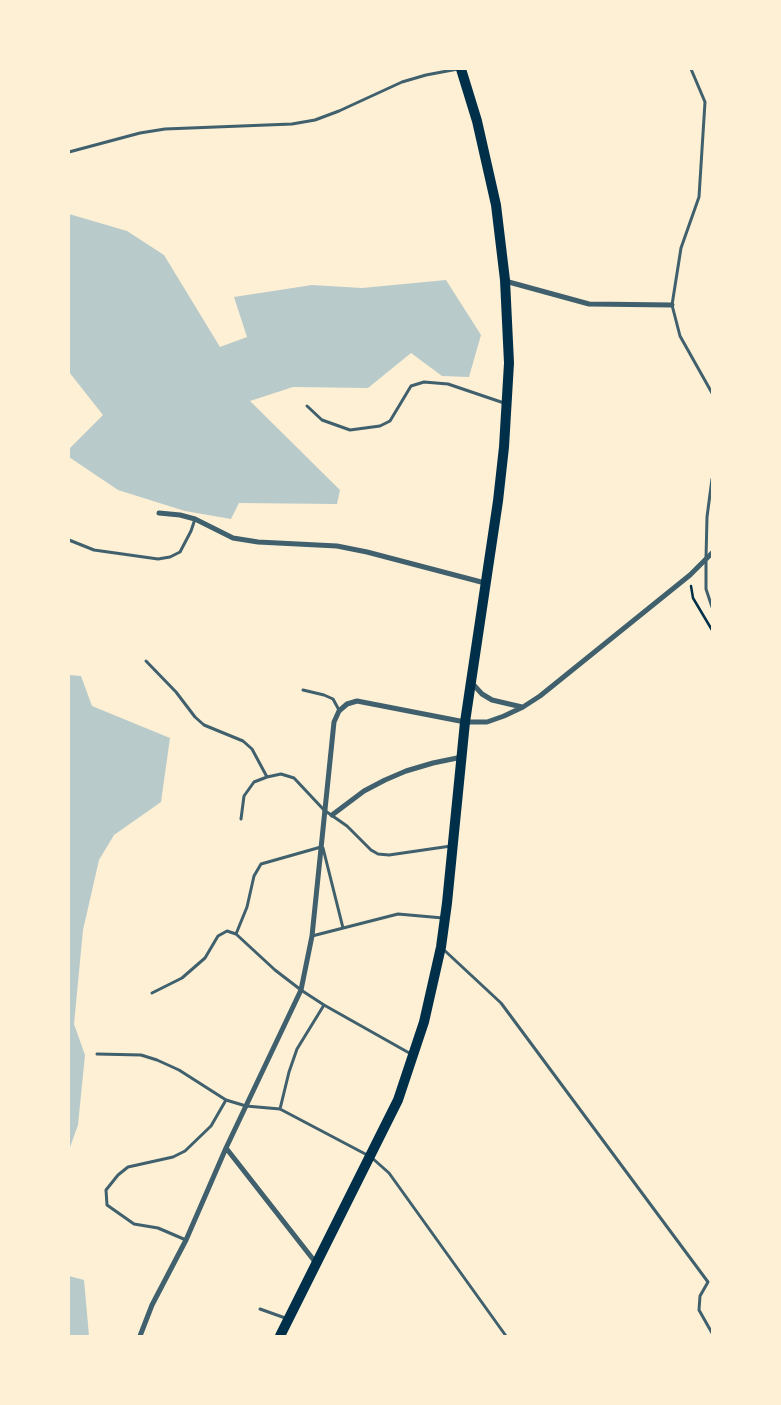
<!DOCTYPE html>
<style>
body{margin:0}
#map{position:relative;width:781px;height:1405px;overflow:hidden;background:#fdf0d5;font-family:"PT Sans Narrow",sans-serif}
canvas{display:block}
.frame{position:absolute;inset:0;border:70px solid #fdf0d5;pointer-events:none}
</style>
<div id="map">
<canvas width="781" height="1405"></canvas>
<div class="frame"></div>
</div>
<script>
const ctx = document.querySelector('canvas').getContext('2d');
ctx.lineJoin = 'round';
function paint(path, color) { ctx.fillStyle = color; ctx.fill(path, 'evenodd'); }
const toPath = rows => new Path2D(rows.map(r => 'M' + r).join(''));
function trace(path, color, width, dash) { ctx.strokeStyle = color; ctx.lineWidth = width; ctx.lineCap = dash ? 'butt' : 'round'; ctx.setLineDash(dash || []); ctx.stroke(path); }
paint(toPath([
 [69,214,127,231,164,255,220,347,247,337,234,297,312,285,362,288,446,280,481,335,469,377,442,376,411,353,368,388,293,387,250,401,340,490,337,504,239,503,231,519,185,511,118,490,69,457,69,449,103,415,69,372],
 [69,675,81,676,92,706,170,738,161,802,114,835,99,860,83,930,74,1024,85,1055,78,1125,69,1150],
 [69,1276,84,1280,89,1336,69,1336]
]), '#b9caca');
trace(toPath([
 [691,586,693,598,712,630]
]), '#003049', 2.5);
trace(toPath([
 [691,69,705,102,699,197,681,248,672,305,680,336,712,393],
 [69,152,140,133,165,129,292,124,315,120,339,111,402,82,426,75,458,69],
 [307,406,322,420,350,430,380,426,390,421,411,386,424,382,448,384,504,403],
 [712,479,707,517,706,558,706,589,712,607],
 [69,540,94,550,158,559,170,557,180,552,191,531,195,519],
 [146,661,176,692,195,717,204,725,243,741,252,749,267,777],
 [303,690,324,695,333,699,339,710],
 [241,819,244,796,254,782,267,777,281,774,294,778,324,810,347,826,371,850,378,854,389,855,451,846],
 [323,848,343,928],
 [236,934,247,907,254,876,261,864,321,847],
 [312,936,398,914,443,918],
 [443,949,501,1003,708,1282,700,1296,699,1310,712,1333],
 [152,993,182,978,205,958,218,936,227,931,236,934,275,970,301,990,324,1005,411,1054],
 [97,1054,141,1055,157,1060,179,1070,226,1100,246,1106,280,1109,371,1157,389,1173,506,1336],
 [280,1109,289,1072,297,1049,324,1005],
 [186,1240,158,1228,134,1224,107,1205,106,1190,118,1175,128,1167,173,1157,185,1151,211,1126,226,1100],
 [260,1309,288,1319]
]), '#3f606c', 3);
trace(toPath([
 [505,281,589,304,672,305],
 [159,513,180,515,195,519,233,538,258,542,337,546,367,552,485,583],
 [471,682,482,694,492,700,522,707],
 [332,815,364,791,385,780,406,771,433,763,462,757],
 [226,1148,316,1263],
 [140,1336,152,1305,186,1240,226,1148,301,990,312,936,334,722,339,711,347,704,357,701,465,722,487,722,504,716,523,707,540,696,690,575,712,553]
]), '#3f606c', 5);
trace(toPath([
 [280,1336,398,1100,424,1022,441,947,447,903,465,722,498,501,504,447,509,363,505,280,496,205,477,121,461,69]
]), '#003049', 10);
</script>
